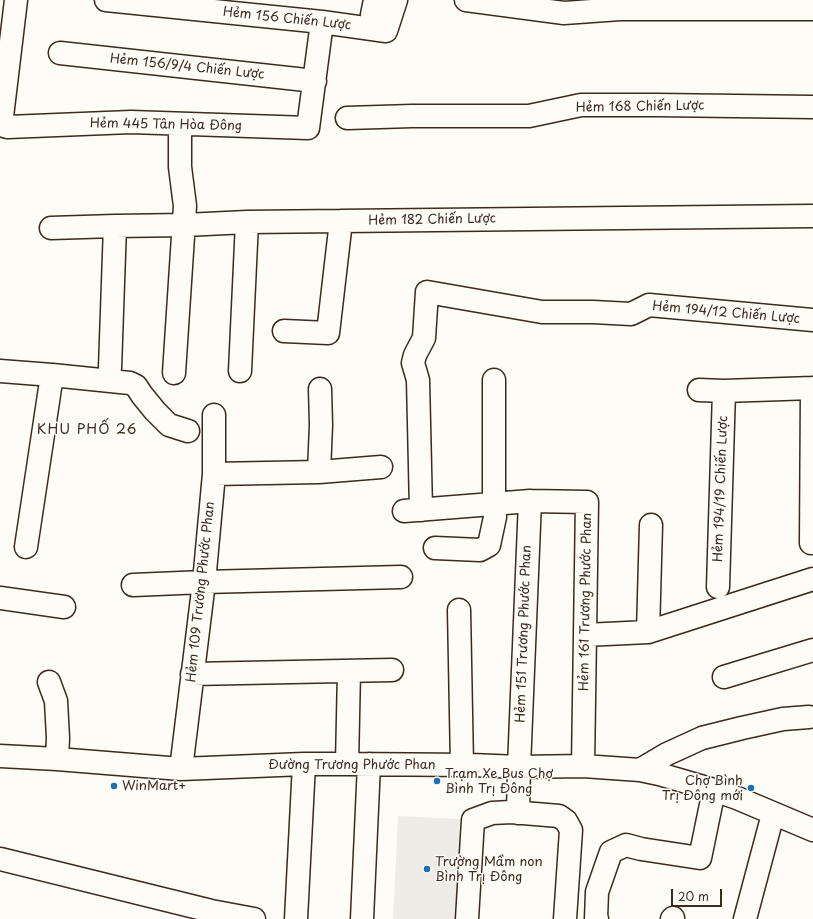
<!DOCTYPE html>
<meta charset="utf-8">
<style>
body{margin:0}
#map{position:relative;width:813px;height:919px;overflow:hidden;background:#fdfcf7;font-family:"Playpen Sans",sans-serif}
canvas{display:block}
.scale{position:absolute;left:671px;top:889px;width:51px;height:18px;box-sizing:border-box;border:2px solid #3b2a1e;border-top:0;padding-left:5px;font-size:12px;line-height:14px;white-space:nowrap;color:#3b2a1e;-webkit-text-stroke:3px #fdfcf7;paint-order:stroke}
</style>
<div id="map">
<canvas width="813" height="919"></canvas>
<div class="scale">20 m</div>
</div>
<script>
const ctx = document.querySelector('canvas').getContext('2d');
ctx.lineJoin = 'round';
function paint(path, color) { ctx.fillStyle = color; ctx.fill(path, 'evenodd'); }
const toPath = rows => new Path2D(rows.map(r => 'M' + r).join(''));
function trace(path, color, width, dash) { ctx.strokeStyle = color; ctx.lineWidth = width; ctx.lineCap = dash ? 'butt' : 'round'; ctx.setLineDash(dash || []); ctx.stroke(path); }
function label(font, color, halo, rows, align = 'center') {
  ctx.font = font + ' "Playpen Sans",sans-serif'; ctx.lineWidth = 3; ctx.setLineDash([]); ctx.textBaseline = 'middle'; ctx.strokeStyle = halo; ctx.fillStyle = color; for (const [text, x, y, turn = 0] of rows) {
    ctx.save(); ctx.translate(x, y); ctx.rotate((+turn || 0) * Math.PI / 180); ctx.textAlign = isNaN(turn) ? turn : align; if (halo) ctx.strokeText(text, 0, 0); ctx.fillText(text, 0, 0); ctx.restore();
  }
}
paint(toPath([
 [398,816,460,819,456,919,393,919]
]), '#efece7');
const minor = toPath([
 [106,0,322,22,386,31,396,0],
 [466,0,564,13,620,9,813,9],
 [372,29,372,15,375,0],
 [60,53,315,81],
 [347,118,412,116,529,116,581,105,657,105,813,107],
 [0,125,8,127,131,122,308,128,322,22],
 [1,125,16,0],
 [51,228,115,226,185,225,247,222,813,216],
 [284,331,328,333,341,221],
 [110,368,115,226],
 [0,371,52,375,130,383,136,386,142,395,155,411,169,425,188,431],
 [240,371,247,222],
 [174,373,185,206,180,167,180,124],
 [699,390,724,391,813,388],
 [319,472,321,425,320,389],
 [214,474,319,472,381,467],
 [421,510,418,380,413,363,415,355,424,338,427,292,542,312,593,312,631,314,649,305,813,320],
 [404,511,530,501,587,502,583,766],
 [811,543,812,388],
 [26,547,52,375],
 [435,548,480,550,489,545,495,517,494,504,494,380],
 [133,585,204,582,401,577],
 [718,587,724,391],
 [0,598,64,607],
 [459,610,462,765],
 [648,632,651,525],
 [585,635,648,632,813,579],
 [192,674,392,670],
 [724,677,813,650],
 [49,682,56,701,58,738,57,759],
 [0,756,57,759,181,769,304,764,347,764,471,765,519,767,583,766,640,770,659,774,714,790,737,798,813,830],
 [347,764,349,671],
 [181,769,204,582,214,474,214,415],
 [640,770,667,754,702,738,742,728,783,719,809,717],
 [518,813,519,767,530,501],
 [0,859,211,911,254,919],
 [296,919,304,764],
 [362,919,369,764],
 [467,919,473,820,492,813,511,812,559,816,566,821,571,830,565,919],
 [597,919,596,919,597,892,611,852,626,845,641,849,700,858,714,790],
 [672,919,673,918],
 [745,919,773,814]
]);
trace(minor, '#3b2a1e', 25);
trace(minor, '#fdfcf7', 22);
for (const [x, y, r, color] of [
 [437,781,4,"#1f6fb2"],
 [114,786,4,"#1f6fb2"],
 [751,788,4,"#1f6fb2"],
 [427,869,4,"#1f6fb2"]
]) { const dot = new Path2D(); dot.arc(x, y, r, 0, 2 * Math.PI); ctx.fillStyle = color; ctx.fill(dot); trace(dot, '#fdfcf7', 1.5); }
label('13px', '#3b2a1e', '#fdfcf7', [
 ["Hẻm 156 Chiến Lược",287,19,6],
 ["Hẻm 156/9/4 Chiến Lược",187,67,6],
 ["Hẻm 168 Chiến Lược",640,107,-1],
 ["Hẻm 445 Tân Hòa Đông",166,125,1],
 ["Hẻm 182 Chiến Lược",432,220,-1],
 ["Hẻm 194/12 Chiến Lược",726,313,5],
 ["Hẻm 194/19 Chiến Lược",721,489,-88],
 ["Hẻm 109 Trương Phước Phan",201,592,-84],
 ["Hẻm 161 Trương Phước Phan",586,602,-89],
 ["Hẻm 151 Trương Phước Phan",524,634,-88],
 ["Đường Trương Phước Phan",352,765]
]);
label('13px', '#3b2a1e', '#fdfcf7', [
 ["Trạm Xe Bus Chợ",445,774],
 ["Bình Trị Đông",445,789],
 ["Chợ Bình",743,781,"right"],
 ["Trị Đông mới",743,796,"right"],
 ["WinMart+",122,786],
 ["Trường Mầm non",435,862],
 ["Bình Trị Đông",435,877]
], 'left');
ctx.letterSpacing = '1px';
label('14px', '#3b2a1e', '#fdfcf7', [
 ["KHU PHỐ 26",87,430]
]);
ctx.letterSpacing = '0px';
</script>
